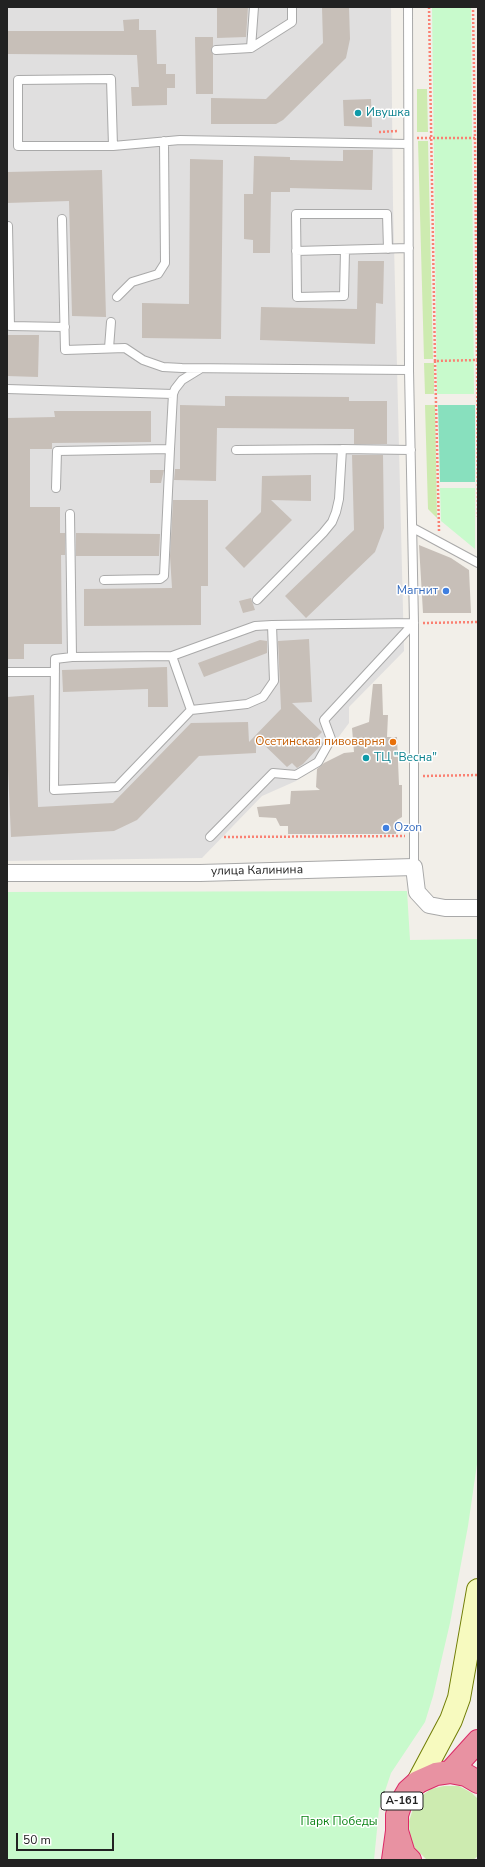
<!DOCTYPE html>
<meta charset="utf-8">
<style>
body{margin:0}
#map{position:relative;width:485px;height:1867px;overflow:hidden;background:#f2efe9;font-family:"Nunito Sans",sans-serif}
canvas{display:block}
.frame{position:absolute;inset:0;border:8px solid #222;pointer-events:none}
.scale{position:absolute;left:16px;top:1833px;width:98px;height:18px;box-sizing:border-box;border:2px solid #222;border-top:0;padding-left:5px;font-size:12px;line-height:14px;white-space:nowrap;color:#222;-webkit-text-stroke:3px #fff;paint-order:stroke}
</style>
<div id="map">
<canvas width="485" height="1867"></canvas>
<div class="frame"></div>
<div class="scale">50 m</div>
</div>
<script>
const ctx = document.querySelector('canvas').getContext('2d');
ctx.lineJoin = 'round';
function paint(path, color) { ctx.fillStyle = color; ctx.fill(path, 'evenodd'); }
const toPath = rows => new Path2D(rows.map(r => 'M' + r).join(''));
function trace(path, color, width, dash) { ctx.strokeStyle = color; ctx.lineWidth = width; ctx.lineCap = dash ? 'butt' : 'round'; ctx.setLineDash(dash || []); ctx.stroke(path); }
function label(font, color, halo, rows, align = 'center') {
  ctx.font = font + ' "Nunito Sans",sans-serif'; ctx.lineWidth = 3; ctx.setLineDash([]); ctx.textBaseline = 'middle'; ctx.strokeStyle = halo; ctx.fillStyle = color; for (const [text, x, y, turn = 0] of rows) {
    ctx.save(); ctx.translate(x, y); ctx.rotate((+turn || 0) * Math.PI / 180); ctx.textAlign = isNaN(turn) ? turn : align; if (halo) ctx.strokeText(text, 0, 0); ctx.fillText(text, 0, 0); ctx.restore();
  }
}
paint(toPath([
 [7,7,391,7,393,205,404,651,349,707,349,723,323,758,296,781,262,796,202,858,7,861]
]), '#e0dfdf');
paint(toPath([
 [417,89,427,89,428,132,417,132],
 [418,141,428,141,433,359,424,359],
 [424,363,434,363,434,394,425,394],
 [425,405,435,405,437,518,428,509],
 [444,1786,459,1786,472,1793,478,1799,478,1856,473,1860,427,1860,414,1847,410,1836,409,1821,413,1809,420,1797,431,1789]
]), '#cdebb0');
paint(toPath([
 [432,7,471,7,474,394,437,394],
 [440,488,475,488,475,549,441,521],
 [407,891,410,940,478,939,478,1457,468,1526,450,1623,433,1696,425,1722,391,1773,379,1809,374,1860,7,1860,7,892]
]), '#c8facc');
paint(toPath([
 [438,405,475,405,475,482,440,482]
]), '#88e0be');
paint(toPath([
 [217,7,248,7,246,37,217,38],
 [322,7,349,7,350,39,346,58,283,120,276,124,211,124,211,98,266,99,323,43],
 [139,19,139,30,156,30,157,64,166,64,166,74,175,74,175,88,167,88,167,105,132,106,131,87,139,87,137,55,7,54,7,31,124,31,123,20],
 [195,37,213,37,213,46,211,50,213,54,213,94,196,94],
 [371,99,372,127,344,126,343,100],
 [343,150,373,150,372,190,290,188,290,192,271,192,270,253,253,253,253,240,244,239,244,194,253,194,254,156,290,157,290,160,343,161],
 [190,159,223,160,221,339,142,338,142,303,189,304],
 [102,170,106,317,72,316,69,201,7,203,7,172],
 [358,261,384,261,383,304,376,303,375,344,260,340,261,307,357,309],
 [7,335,39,335,38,377,7,376],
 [225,396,349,397,349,401,387,401,387,444,354,444,354,429,217,428,216,481,174,480,175,469,180,469,180,405,225,406],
 [54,411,151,411,151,442,52,443,52,449,30,449,30,507,60,507,60,533,65,533,65,555,61,555,62,644,24,644,24,659,7,659,7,418,55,417],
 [352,455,383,455,384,528,375,552,306,618,285,596,354,530],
 [150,470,164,470,161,483,150,483],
 [311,475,311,501,271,500,292,520,244,568,225,548,261,512,262,476],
 [173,500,208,500,208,586,201,586,201,625,84,626,84,589,172,588,170,556],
 [76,533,160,534,159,556,76,556],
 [419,545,451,558,469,570,471,613,423,613],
 [251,598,255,610,243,613,239,601],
 [309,639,312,702,292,703,322,732,317,737,323,743,303,764,297,768,292,763,287,767,256,737,256,753,199,756,137,820,114,831,11,837,7,748,7,697,34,695,38,807,113,803,191,723,248,722,249,742,281,709,278,641],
 [260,640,267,641,267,653,204,677,198,663],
 [167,667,168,707,148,707,148,689,63,692,62,670],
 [373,684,382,684,383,715,388,715,387,737,397,737,399,785,402,785,402,817,397,820,396,834,288,834,288,826,280,826,276,818,259,817,257,807,290,804,291,791,320,790,316,787,317,769,324,763,344,753,354,752,352,728,369,722]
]), '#c7bfb8');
const lane = toPath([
 [254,7,251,48,292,22,292,7],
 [408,7,409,370,414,623,414,867],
 [216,50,251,48],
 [113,146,111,79,18,80,18,146,113,146,180,140,408,144],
 [62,219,65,350,125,348,143,360,163,367,182,368,409,370],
 [8,226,10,326,65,327],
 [345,250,344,296,297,297,296,214,387,214,388,249],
 [296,251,409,248],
 [117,297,132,282,158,274,165,263,164,141],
 [109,348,111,322],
 [7,389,173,394],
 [236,450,342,449],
 [56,488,57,451,170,449,173,394,175,389,182,380,200,369],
 [70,514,72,657],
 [413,528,478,563],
 [104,580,160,579,164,576,170,449],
 [257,600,323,533,332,522,336,512,339,499,342,449,411,450],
 [272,625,274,681,263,697,247,704,191,710,117,787,54,790,55,659,72,657,172,656,255,626,272,625,414,623],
 [172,656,191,710],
 [7,672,55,672],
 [210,837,273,773,296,775,318,762,331,739,324,720,414,623]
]);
const street = toPath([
 [7,873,200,873,414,867,417,892,429,905,445,908,478,908]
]);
const secondary = toPath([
 [418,1782,451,1720,459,1698,478,1590]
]);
const highway = toPath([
 [450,1772,478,1741],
 [397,1831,404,1854,410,1860],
 [393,1860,397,1831,397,1815,401,1803,408,1791,418,1782,436,1774,450,1772,466,1775,478,1782]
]);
trace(lane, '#a9a9a9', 10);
trace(street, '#a9a9a9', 18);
trace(secondary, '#707d05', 24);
trace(highway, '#dc2a67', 24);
trace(toPath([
 [429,7,435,361,477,360,475,138],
 [379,132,398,131],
 [417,138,475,138,473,7],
 [477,360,478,517],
 [435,361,439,531],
 [423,623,478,622],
 [423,776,478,775],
 [224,837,405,836]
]), '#fa8072', 2.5, [2, 2]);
trace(lane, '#fff', 8);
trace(street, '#fff', 16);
trace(secondary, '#f7fabf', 22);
trace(highway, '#e892a2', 22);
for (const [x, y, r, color] of [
 [358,113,4,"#0f9aa8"],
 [446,591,4,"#3f7fe0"],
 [393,742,4,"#e8710a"],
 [366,758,4,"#0f9aa8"],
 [386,828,4,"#3f7fe0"]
]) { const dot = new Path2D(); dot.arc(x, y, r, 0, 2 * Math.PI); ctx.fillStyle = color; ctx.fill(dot); trace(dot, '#fff', 1.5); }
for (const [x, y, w] of [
 [402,1801,42]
]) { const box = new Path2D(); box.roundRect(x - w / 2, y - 9, w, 18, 3); ctx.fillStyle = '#fff'; ctx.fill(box); trace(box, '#222', 1); }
label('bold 11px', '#222', null, [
 ["А-161",402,1801]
]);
label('12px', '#0d838f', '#fff', [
 ["Ивушка",366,113],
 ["ТЦ \"Весна\"",374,758]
], 'left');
label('12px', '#366cbe', '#fff', [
 ["Магнит",438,591],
 ["Ozon",394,828,"left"]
], 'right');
label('12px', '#c56008', '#fff', [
 ["Осетинская пивоварня",385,742]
], 'right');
label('12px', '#222', '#fff', [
 ["улица Калинина",257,871,-1]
]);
label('12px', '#0c8416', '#fff', [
 ["Парк Победы",339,1822]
]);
</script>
